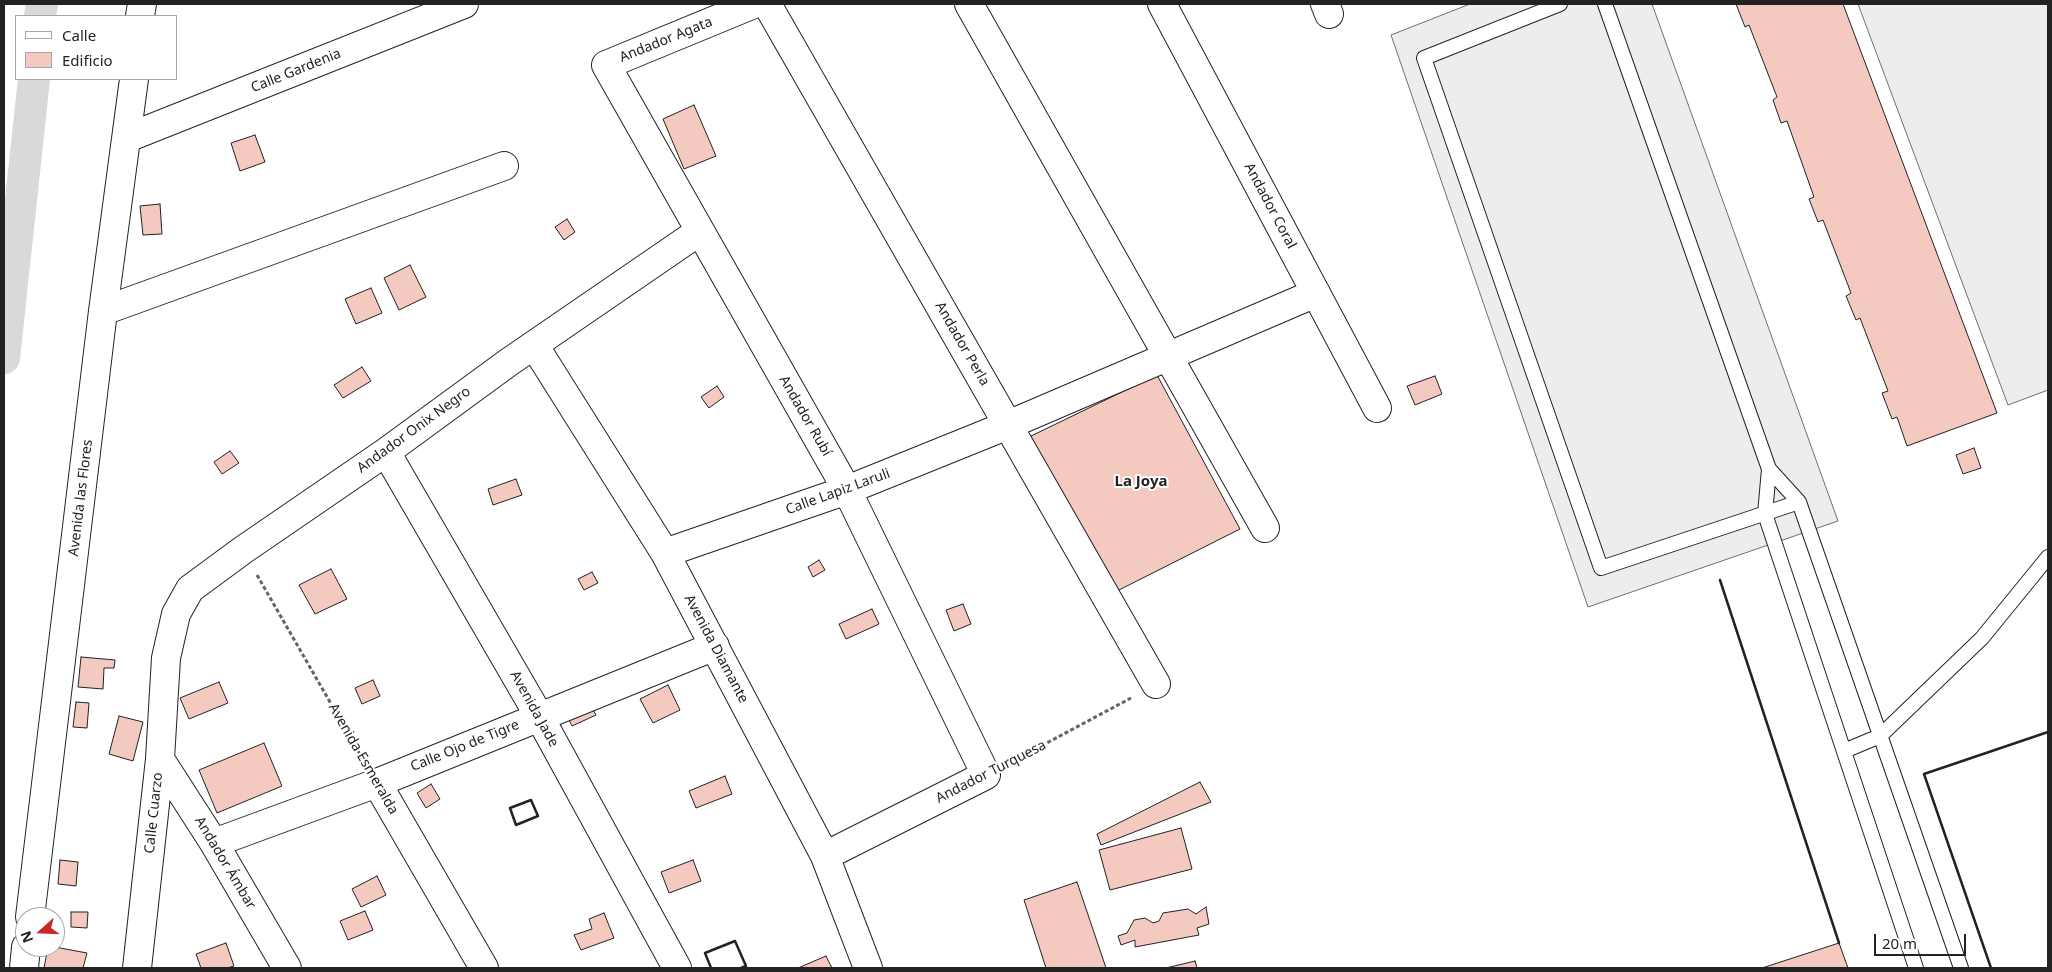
<!DOCTYPE html>
<meta charset="utf-8">
<style>
body{margin:0}
#map{position:relative;width:2052px;height:972px;overflow:hidden;background:#fff;font-family:"Noto Sans",sans-serif}
canvas{display:block}
.frame{position:absolute;inset:0;border:5px solid #222;pointer-events:none}
.legend{position:absolute;left:15px;top:15px;width:162px;height:65px;box-sizing:border-box;background:#fff;border:1px solid #a7a7a7;margin:0;padding:6px 9px;list-style:none;font-size:15px;color:#222}
.legend li{display:flex;align-items:center;gap:10px;height:25px}
.legend b{width:25px;border:1px solid #a7a7a7}
.north{position:absolute;left:15px;top:907px;width:50px;height:50px;box-sizing:border-box;background:#fff;border:1px solid #a7a7a7;border-radius:50%;rotate:250deg;font-size:14px;font-weight:700;line-height:20px;text-align:center;color:#222}
.north::after{content:'';display:block;margin:auto;width:18px;height:22px;background:#c62828;clip-path:polygon(50% 0,100% 100%,50% 72%,0 100%)}
.scale{position:absolute;left:1874px;top:934px;width:92px;height:22px;box-sizing:border-box;border:2px solid #222;border-top:0;padding-left:6px;font-size:15px;line-height:18px;white-space:nowrap;color:#222;-webkit-text-stroke:4px #fff;paint-order:stroke}
</style>
<div id="map">
<canvas width="2052" height="972"></canvas>
<div class="frame"></div>
<ul class="legend">
<li><b style="height:6px;background:#fff"></b>Calle</li>
<li><b style="height:14px;background:#f3c9c0"></b>Edificio</li>
</ul>
<div class="north">N</div>
<div class="scale">20 m</div>
</div>
<script>
const ctx = document.querySelector('canvas').getContext('2d');
ctx.lineJoin = 'round';
function paint(path, color) { ctx.fillStyle = color; ctx.fill(path, 'evenodd'); }
const toPath = rows => new Path2D(rows.map(r => 'M' + r).join(''));
function trace(path, color, width, dash) { ctx.strokeStyle = color; ctx.lineWidth = width; ctx.lineCap = dash ? 'butt' : 'round'; ctx.setLineDash(dash || []); ctx.stroke(path); }
function label(font, color, halo, rows, align = 'center') {
  ctx.font = font + ' "Noto Sans",sans-serif'; ctx.lineWidth = 4; ctx.setLineDash([]); ctx.textBaseline = 'middle'; ctx.strokeStyle = halo; ctx.fillStyle = color; for (const [text, x, y, turn = 0] of rows) {
    ctx.save(); ctx.translate(x, y); ctx.rotate((+turn || 0) * Math.PI / 180); ctx.textAlign = isNaN(turn) ? turn : align; if (halo) ctx.strokeText(text, 0, 0); ctx.fillText(text, 0, 0); ctx.restore();
  }
}
const parking = toPath([
 [1470,4,1652,4,1838,521,1588,607,1391,35,1470,4],
 [1858,4,2048,4,2048,390,2008,405,1858,4]
]);
paint(parking, '#ededed');
trace(parking, '#6f6f6f', 1);
trace(toPath([
 [40,16,42,4],
 [4,358,34,79]
]), '#d9d9d9', 32);
const building = toPath([
 [1736,4,1843,4,1997,413,1907,446,1897,417,1892,419,1882,393,1888,391,1860,318,1856,320,1846,296,1851,293,1823,220,1818,222,1809,199,1814,197,1787,121,1781,123,1773,100,1777,97,1749,25,1745,27,1736,4],
 [694,105,716,156,684,169,663,119,694,105],
 [255,135,265,162,240,171,231,143,255,135],
 [160,204,162,234,143,235,140,206,160,204],
 [567,219,575,232,564,240,555,227,567,219],
 [410,265,426,297,399,310,384,278,410,265],
 [371,288,382,313,356,324,345,299,371,288],
 [362,367,371,381,343,398,334,385,362,367],
 [1157,375,1240,529,1115,592,1029,437,1157,375],
 [1435,376,1442,394,1415,405,1407,386,1435,376],
 [717,386,724,397,709,408,701,397,717,386],
 [1974,448,1981,468,1963,474,1956,455,1974,448],
 [230,451,239,463,222,474,214,462,230,451],
 [516,479,522,495,493,505,488,489,516,479],
 [819,560,825,570,813,577,808,567,819,560],
 [331,569,347,599,315,614,299,585,331,569],
 [592,572,598,583,584,590,578,579,592,572],
 [963,604,971,624,954,631,946,610,963,604],
 [872,609,879,624,846,639,839,624,872,609],
 [81,657,115,660,114,668,104,668,103,689,78,687,81,657],
 [373,680,380,696,362,704,355,688,373,680],
 [219,682,228,703,189,719,180,698,219,682],
 [668,685,680,710,653,723,640,699,668,685],
 [588,700,596,715,572,726,565,712,588,700],
 [76,702,89,703,87,728,73,727,76,702],
 [119,716,143,722,133,761,109,754,119,716],
 [264,743,282,786,217,813,199,770,264,743],
 [725,776,732,794,696,808,689,791,725,776],
 [1200,782,1211,802,1101,845,1097,834,1200,782],
 [431,784,440,799,426,808,417,793,431,784],
 [1181,828,1192,869,1110,890,1099,850,1181,828],
 [60,860,78,862,76,886,58,884,60,860],
 [693,860,701,881,669,893,661,872,693,860],
 [377,876,386,895,361,907,352,889,377,876],
 [1077,882,1106,968,1046,968,1024,900,1077,882],
 [1206,907,1209,924,1197,928,1199,935,1135,947,1135,940,1121,945,1118,936,1127,933,1134,920,1145,918,1153,923,1159,921,1163,913,1188,909,1196,914,1206,907],
 [365,911,373,930,348,940,340,921,365,911],
 [71,912,88,912,87,928,71,927,71,912],
 [604,913,614,938,581,950,574,935,592,929,589,919,604,913],
 [226,943,234,966,227,968,201,968,196,954,226,943],
 [1839,943,1848,968,1762,968,1839,943],
 [48,947,55,947,87,953,83,968,44,968,48,947],
 [826,956,832,968,798,968,826,956],
 [1195,961,1197,968,1166,968,1195,961]
]);
paint(building, '#f3c9c0');
trace(building, '#222', 1);
const lane = toPath([
 [1560,4,1424,58,1601,568,1799,502],
 [1605,4,1769,469,1799,502,1961,968],
 [1769,469,1765,514,1916,968],
 [1844,751,1880,736,1982,638,2048,557]
]);
const street = toPath([
 [754,4,606,65,847,490,986,775,825,856],
 [767,4,1156,684],
 [969,4,1265,528],
 [1162,4,1377,408],
 [1325,4,1329,14],
 [140,16,142,4],
 [127,138,464,4],
 [103,311,504,166],
 [534,345,665,553,825,856,868,968],
 [386,452,539,716,677,968],
 [665,553,847,490,1008,425,1316,293],
 [160,759,214,843,287,968],
 [377,783,484,968],
 [214,843,377,783,715,646],
 [30,917,103,311,134,79],
 [24,968,26,947],
 [137,968,160,759,166,658,176,614,190,589,243,550,386,452,509,362,700,231]
]);
trace(lane, '#222', 16);
trace(street, '#222', 30);
trace(toPath([
 [257,575,361,756],
 [1013,761,1131,698]
]), '#646464', 3, [4, 2.5]);
trace(lane, '#fff', 14);
trace(street, '#fff', 28);
trace(toPath([
 [1720,580,1839,943],
 [531,800,538,816,516,825,510,808,531,800],
 [711,968,705,953,735,941,746,966,741,968],
 [1991,968,1924,774,2048,732]
]), '#222', 2.5);
label('14px', '#222', '#fff', [
 ["Andador Agata",666,40,-22],
 ["Calle Gardenia",296,71,-22],
 ["Andador Coral",1270,206,62],
 ["Andador Perla",962,344,60],
 ["Andador Rubí",805,416,60],
 ["Andador Onix Negro",414,430,-36],
 ["Calle Lapiz Laruli",838,492,-20],
 ["Avenida las Flores",81,498,-83],
 ["Avenida Diamante",716,649,62],
 ["Avenida Jade",534,709,61],
 ["Calle Ojo de Tigre",465,746,-22],
 ["Avenida Esmeralda",363,759,60],
 ["Andador Turquesa",991,772,-27],
 ["Calle Cuarzo",154,813,-84],
 ["Andador Ámbar",225,863,59]
]);
label('bold 15px', '#222', '#fff', [
 ["La Joya",1141,482]
]);
</script>
